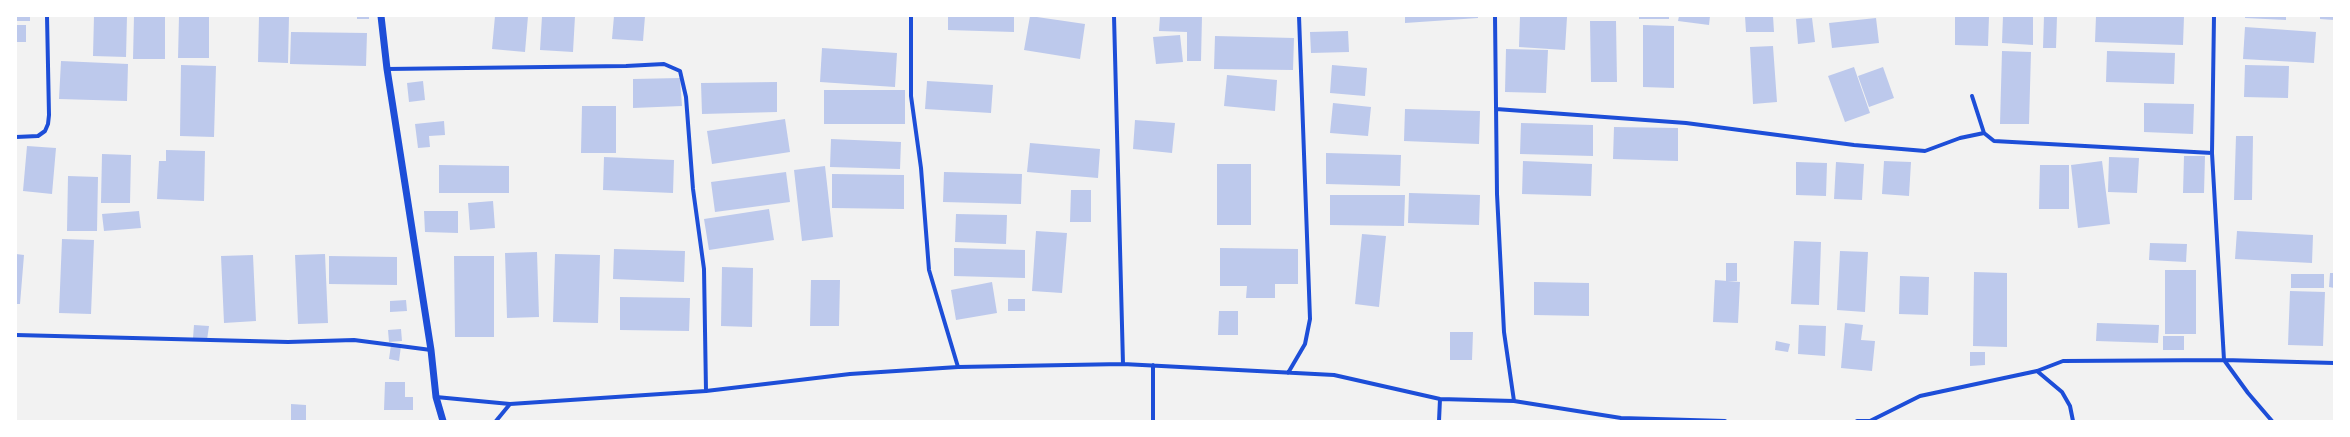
<!DOCTYPE html>
<style>
body{margin:0}
#map{position:relative;width:2350px;height:437px;overflow:hidden;background:#f2f2f2;font-family:"DejaVu Sans",sans-serif}
canvas{display:block}
.frame{position:absolute;inset:0;border:17px solid #fff;pointer-events:none}
</style>
<div id="map">
<canvas width="2350" height="437"></canvas>
<div class="frame"></div>
</div>
<script>
const ctx = document.querySelector('canvas').getContext('2d');
ctx.lineJoin = 'round';
function paint(path, color) { ctx.fillStyle = color; ctx.fill(path, 'evenodd'); }
const toPath = rows => new Path2D(rows.map(r => 'M' + r).join(''));
function trace(path, color, width, dash) { ctx.strokeStyle = color; ctx.lineWidth = width; ctx.lineCap = dash ? 'butt' : 'round'; ctx.setLineDash(dash || []); ctx.stroke(path); }
paint(toPath([
 [16,16,30,16,30,21,16,21],
 [94,16,127,16,126,57,93,56],
 [134,16,165,16,165,59,133,59],
 [179,16,209,16,209,58,178,58],
 [259,16,289,16,288,63,258,62],
 [357,16,369,16,369,19,357,19],
 [495,16,528,16,525,52,492,49],
 [542,16,575,16,573,52,540,50],
 [614,16,645,16,643,41,612,39],
 [948,16,1014,16,1014,32,948,30],
 [1030,16,1085,24,1080,59,1024,50],
 [1160,16,1202,16,1201,61,1187,61,1187,32,1159,31],
 [1405,16,1478,16,1478,18,1405,23],
 [1520,16,1567,17,1565,50,1519,47],
 [1639,16,1669,16,1669,19,1639,19],
 [1679,16,1710,16,1709,25,1678,21],
 [1745,16,1773,16,1774,32,1746,32],
 [1955,16,1989,16,1988,46,1955,45],
 [2003,16,2033,16,2033,45,2002,43],
 [2044,16,2057,16,2056,48,2043,48],
 [2096,16,2184,16,2183,45,2095,42],
 [2245,16,2286,16,2286,20,2245,18],
 [2320,16,2334,16,2334,20,2320,19],
 [1812,18,1815,42,1798,44,1796,19],
 [1876,18,1879,43,1832,48,1829,23],
 [1590,21,1616,21,1617,82,1591,82],
 [16,25,26,25,26,42,16,42],
 [1643,25,1674,26,1674,88,1643,87],
 [2245,27,2316,32,2314,63,2243,59],
 [1348,31,1349,52,1311,53,1310,32],
 [291,32,367,33,366,66,290,64],
 [1180,35,1183,62,1156,64,1153,37],
 [1215,36,1294,38,1293,70,1214,69],
 [1773,46,1777,102,1753,104,1750,47],
 [822,48,897,53,895,87,820,82],
 [1506,49,1548,50,1546,93,1505,92],
 [2002,51,2031,52,2029,124,2000,124],
 [2107,51,2175,53,2174,84,2106,82],
 [61,61,128,64,127,101,59,99],
 [181,65,216,66,214,137,180,136],
 [1332,65,1367,68,1365,96,1330,93],
 [2245,65,2289,66,2288,98,2244,97],
 [1854,67,1870,113,1845,122,1828,76],
 [1883,67,1894,98,1869,107,1858,76],
 [1227,75,1277,80,1275,111,1224,106],
 [680,78,682,106,633,108,633,79],
 [423,81,425,100,409,102,407,83],
 [927,81,993,85,991,113,925,109],
 [777,82,777,112,702,114,701,83],
 [824,90,905,90,905,124,824,124],
 [1333,103,1371,107,1368,136,1330,133],
 [2144,103,2194,104,2193,134,2144,132],
 [582,106,616,106,616,153,581,153],
 [1405,109,1480,111,1479,144,1404,141],
 [785,119,790,152,712,164,707,131],
 [1135,120,1175,123,1172,153,1133,149],
 [444,121,445,135,429,136,430,147,418,148,415,124],
 [1521,123,1593,125,1593,156,1520,154],
 [1614,127,1678,128,1678,161,1613,159],
 [2236,136,2253,136,2252,200,2234,200],
 [831,139,901,142,900,169,830,167],
 [1030,143,1100,149,1098,178,1027,172],
 [27,146,56,148,52,194,23,191],
 [166,150,205,151,204,201,157,199,159,161,166,161],
 [1326,153,1401,155,1400,186,1326,184],
 [102,154,131,155,130,203,101,203],
 [2184,156,2205,156,2204,193,2183,193],
 [604,157,674,160,673,193,603,190],
 [2109,157,2139,158,2137,193,2108,192],
 [1523,161,1592,164,1591,196,1522,194],
 [1884,161,1911,162,1909,196,1882,194],
 [2102,161,2110,224,2078,228,2071,165],
 [1796,162,1827,163,1826,196,1796,195],
 [1836,162,1864,164,1862,200,1834,199],
 [1217,164,1251,164,1251,225,1217,225],
 [439,165,509,166,509,193,439,193],
 [2040,165,2069,165,2069,209,2039,209],
 [825,166,833,237,802,241,794,170],
 [786,172,790,202,715,212,711,182],
 [944,172,1022,174,1021,204,943,202],
 [832,174,904,175,904,209,832,208],
 [68,176,98,177,97,231,67,231],
 [1071,190,1091,190,1091,222,1070,222],
 [1409,193,1480,195,1479,225,1408,223],
 [1330,195,1405,195,1404,226,1330,225],
 [493,201,495,228,470,230,468,203],
 [769,209,774,240,709,250,704,219],
 [139,211,141,228,104,231,102,214],
 [424,211,458,211,458,233,425,232],
 [956,214,1007,215,1006,244,955,242],
 [1036,231,1067,233,1062,293,1032,291],
 [2237,231,2313,235,2312,263,2235,259],
 [1362,234,1386,236,1379,307,1355,304],
 [62,239,94,240,91,314,59,313],
 [1794,241,1821,242,1819,305,1791,304],
 [2150,243,2187,244,2186,262,2149,260],
 [954,248,1025,250,1025,278,954,276],
 [1220,248,1298,249,1298,284,1275,284,1275,298,1246,298,1247,286,1220,286],
 [614,249,685,251,684,282,613,279],
 [1840,251,1868,252,1865,312,1837,310],
 [537,252,539,317,507,318,505,253],
 [16,254,24,255,20,304,16,304],
 [325,254,328,323,298,324,295,255],
 [555,254,600,255,598,323,553,322],
 [253,255,256,321,224,323,221,256],
 [329,256,397,257,397,285,329,284],
 [454,256,494,256,494,337,455,337],
 [1726,263,1737,263,1737,281,1726,281],
 [722,267,753,268,752,327,721,326],
 [2165,270,2196,270,2196,334,2165,334],
 [1974,272,2007,273,2007,347,1973,346],
 [2330,273,2334,273,2334,288,2329,287],
 [2291,274,2324,274,2324,288,2291,288],
 [1900,276,1929,277,1928,315,1899,314],
 [811,280,840,280,839,326,810,326],
 [1715,280,1740,282,1738,323,1713,322],
 [992,282,997,313,956,320,951,290],
 [1534,282,1589,283,1589,316,1534,315],
 [2290,291,2325,292,2323,346,2288,345],
 [620,297,690,298,689,331,620,330],
 [1008,299,1025,299,1025,311,1008,311],
 [406,300,407,311,390,312,390,301],
 [1219,311,1238,311,1238,335,1218,335],
 [1845,323,1863,325,1861,340,1875,341,1872,371,1841,368],
 [2097,323,2159,325,2158,343,2096,341],
 [194,325,209,326,207,340,193,338],
 [1799,325,1826,326,1825,356,1798,354],
 [401,329,402,341,389,342,388,330],
 [1450,332,1473,332,1472,360,1450,360],
 [2163,336,2184,336,2184,350,2163,350],
 [1776,341,1790,344,1788,352,1775,350],
 [391,345,401,346,399,361,389,359],
 [1970,352,1985,352,1985,365,1970,366],
 [385,382,405,382,405,397,413,397,413,410,384,410],
 [291,404,306,405,306,421,291,421]
]), '#bdc9ec');
trace(toPath([
 [911,16,911,96,921,168,929,270,958,367],
 [1114,16,1123,364],
 [1495,16,1497,194,1504,332,1514,401],
 [2214,16,2212,153,2224,360,2248,393,2272,421],
 [387,69,626,66,664,64,680,71,686,97,693,189,704,269,706,391],
 [1972,96,1984,133,1994,141,2212,153],
 [1496,109,1686,123,1854,145,1925,151,1960,138,1984,133],
 [16,137,38,136,45,131,48,124,49,115,47,16],
 [16,335,288,342,354,340,431,350],
 [2037,371,2062,392,2070,406,2073,421],
 [1288,373,1305,344,1310,319,1299,16],
 [436,397,510,404,706,391,850,374,958,367,1123,364,1334,375,1440,399,1514,401,1621,418,1725,421],
 [496,421,510,404],
 [1153,421,1153,365],
 [1439,421,1440,399],
 [1857,421,1870,421,1920,396,2037,371,2063,361,2224,360,2334,363]
]), '#1d4ed8', 4);
trace(toPath([
 [381,16,387,69,431,350,436,397,443,421]
]), '#1d4ed8', 7);
</script>
